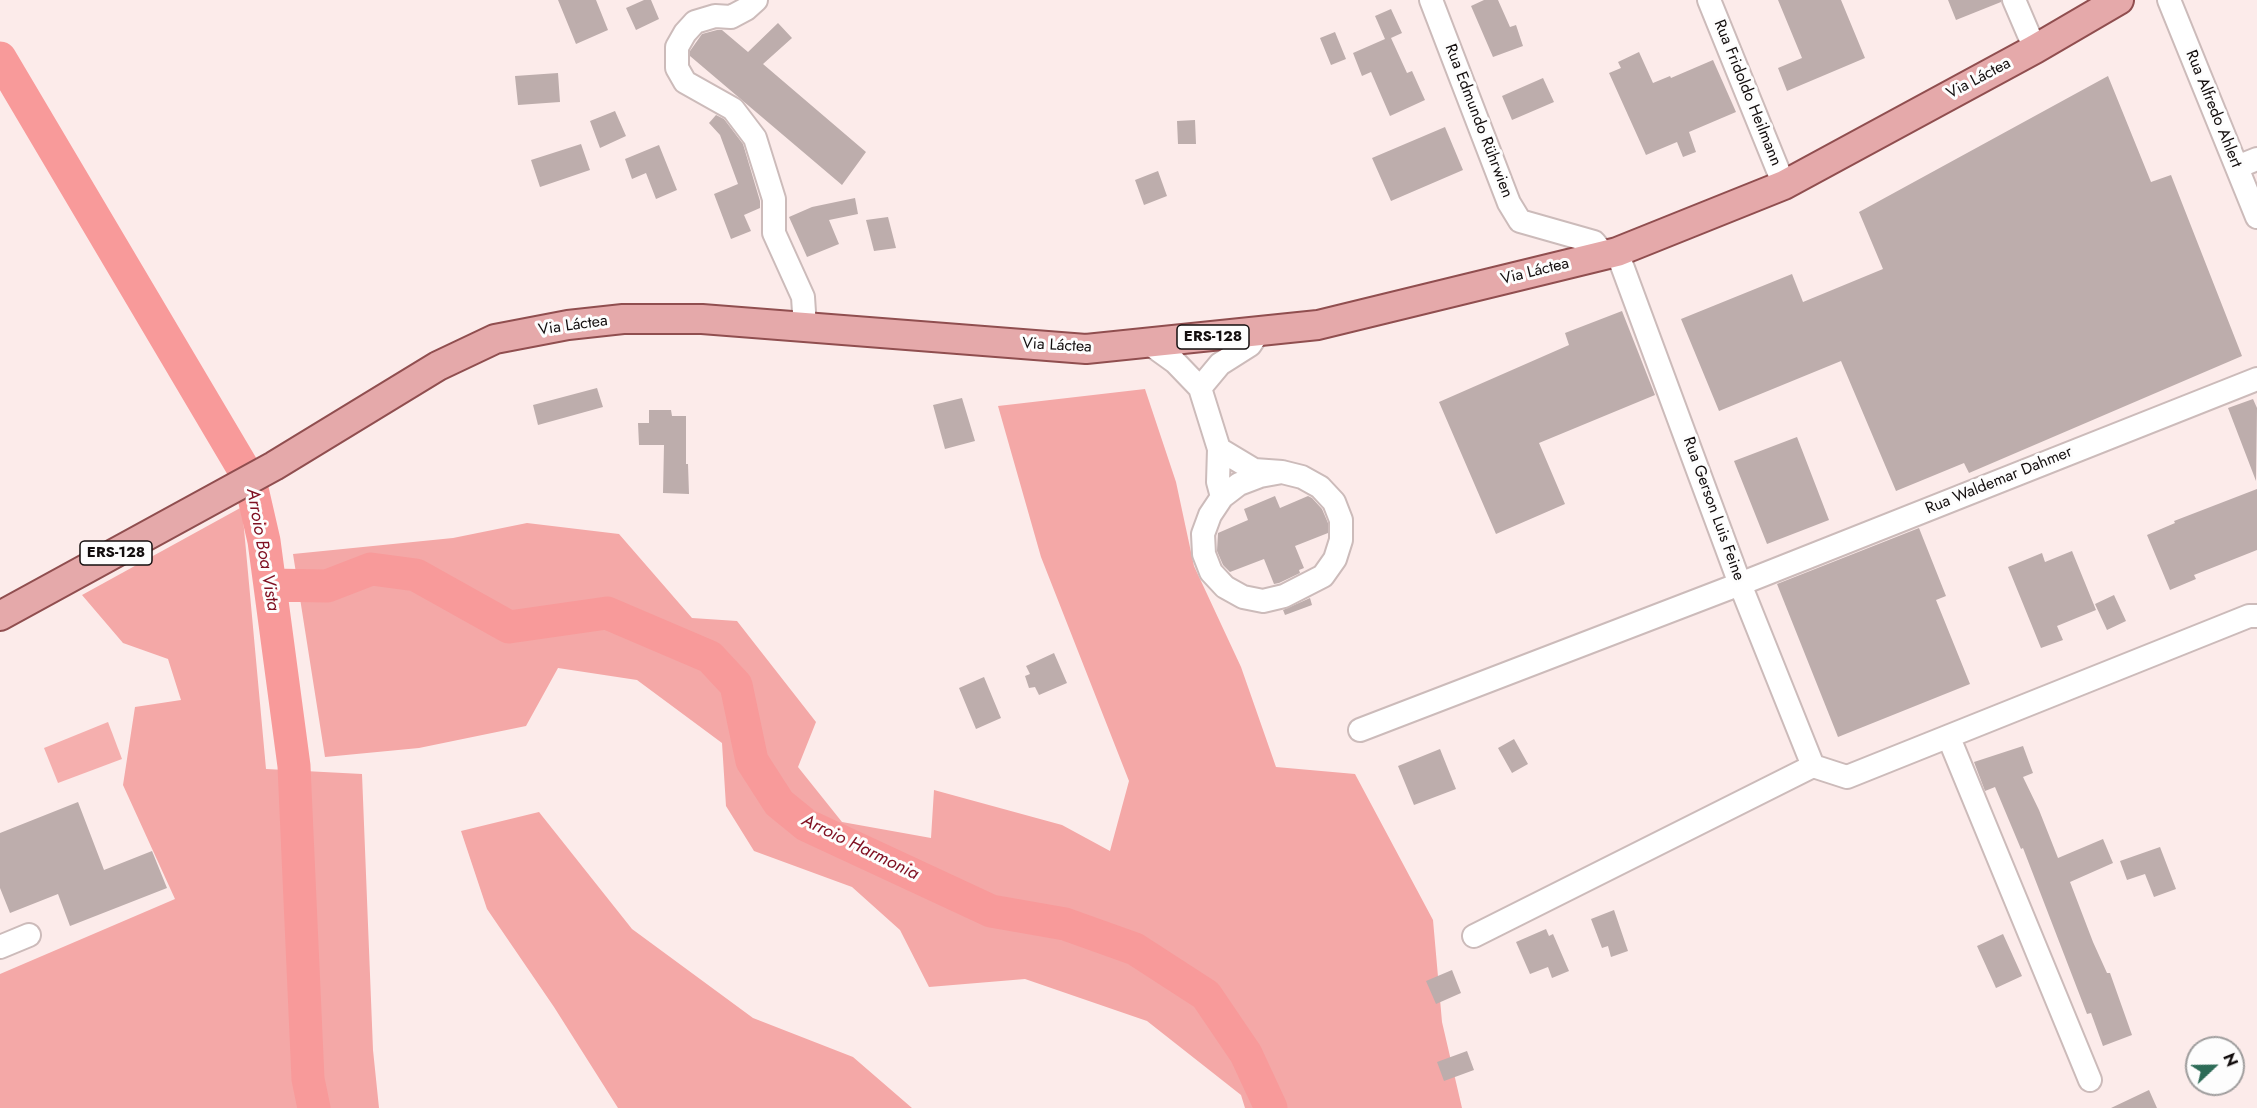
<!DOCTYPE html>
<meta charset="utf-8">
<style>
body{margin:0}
#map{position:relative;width:2257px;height:1108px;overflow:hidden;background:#fcebea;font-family:Jost,sans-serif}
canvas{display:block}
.north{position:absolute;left:2185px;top:1036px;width:60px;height:60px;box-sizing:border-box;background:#fdfdfd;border:2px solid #9f9d9d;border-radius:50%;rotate:68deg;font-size:16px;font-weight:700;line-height:24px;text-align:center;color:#130e0e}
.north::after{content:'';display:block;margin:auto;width:21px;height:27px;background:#2d6b57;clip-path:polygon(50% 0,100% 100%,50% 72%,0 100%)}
</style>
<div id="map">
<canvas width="2257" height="1108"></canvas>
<div class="north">N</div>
</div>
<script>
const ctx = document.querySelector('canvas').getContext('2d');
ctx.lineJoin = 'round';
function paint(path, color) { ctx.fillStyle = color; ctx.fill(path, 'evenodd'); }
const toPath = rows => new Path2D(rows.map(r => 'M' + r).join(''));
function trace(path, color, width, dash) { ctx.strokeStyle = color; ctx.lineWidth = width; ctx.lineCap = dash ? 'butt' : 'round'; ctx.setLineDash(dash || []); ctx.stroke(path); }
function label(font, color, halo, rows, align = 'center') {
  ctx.font = font + ' Jost,sans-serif'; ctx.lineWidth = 6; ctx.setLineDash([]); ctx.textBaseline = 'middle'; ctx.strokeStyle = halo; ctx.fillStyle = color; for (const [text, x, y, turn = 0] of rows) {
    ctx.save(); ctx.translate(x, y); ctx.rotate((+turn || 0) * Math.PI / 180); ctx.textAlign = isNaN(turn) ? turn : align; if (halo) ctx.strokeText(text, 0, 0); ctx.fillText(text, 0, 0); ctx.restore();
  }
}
paint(toPath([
 [108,722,122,759,58,783,44,748]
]), '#f5afae');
paint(toPath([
 [1145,389,1176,482,1194,566,1241,667,1276,767,1355,774,1433,920,1442,1022,1462,1108,1245,1108,1241,1095,1147,1021,1025,979,929,987,900,930,852,887,754,851,726,806,722,743,637,680,558,668,526,726,419,748,325,757,293,554,453,538,527,523,619,534,692,618,737,621,816,722,798,767,842,822,931,838,934,790,1062,825,1110,851,1129,781,1041,557,998,406],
 [242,507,266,769,362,774,373,1050,379,1108,0,1108,0,974,175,899,123,785,135,707,181,700,168,659,123,643,82,595],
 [539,812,632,929,753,1018,853,1057,912,1108,618,1108,554,1007,487,909,461,831]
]), '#f4a8a7');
trace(toPath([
 [0,58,250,480,264,541,294,766,308,1079,314,1108],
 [270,585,327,586,371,569,416,575,509,627,607,613,710,657,736,685,752,761,779,803,806,825,991,911,1065,924,1135,949,1206,995,1246,1054,1271,1108]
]), '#f89a9a', 33);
paint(toPath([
 [558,0,596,0,608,30,576,44],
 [644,0,651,0,659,19,636,30,626,8],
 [1484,0,1498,0,1510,27,1516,25,1523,46,1493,57,1471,6],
 [1778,0,1841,0,1865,58,1787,91,1778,68,1802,58],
 [1948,0,2001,0,2001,2,1956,20],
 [1391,9,1402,33,1391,38,1407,73,1412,71,1425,100,1390,116,1371,72,1362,76,1353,53,1385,39,1375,16],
 [778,23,792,38,763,64,866,152,842,185,690,56,690,51,702,34,717,30,722,30,748,52],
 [1335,32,1346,59,1331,65,1320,38],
 [1639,52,1653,83,1670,76,1671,78,1713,60,1736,112,1689,132,1696,152,1683,157,1677,142,1646,155,1609,73,1621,68,1618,62],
 [558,73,560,102,518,105,515,76],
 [2108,76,2151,182,2171,175,2242,356,1969,473,1964,463,1896,491,1841,361,1719,411,1681,319,1792,274,1803,302,1883,269,1859,212],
 [1543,78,1554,102,1512,120,1502,96],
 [615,111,626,136,600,148,590,121],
 [716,115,724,119,743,144,760,201,760,208,744,215,751,231,731,239,714,194,738,184,720,135,709,123],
 [1195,120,1196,144,1178,144,1177,121],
 [1445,127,1463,170,1391,201,1372,158],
 [581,144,590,170,540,187,531,160],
 [659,145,677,190,656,199,646,173,632,179,625,159],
 [1158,171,1167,196,1144,205,1135,180],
 [855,198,858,214,829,220,839,244,807,257,789,217,812,207],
 [888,217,896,248,874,251,866,220],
 [1622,311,1655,395,1539,443,1565,504,1496,534,1439,402,1569,345,1565,333],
 [597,388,603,407,538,425,533,405],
 [962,398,975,441,945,449,933,405],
 [2253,399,2257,408,2256,481,2228,408],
 [649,410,671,410,672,416,686,416,686,464,688,464,689,494,663,493,664,445,639,445,638,423,649,423],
 [1797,437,1829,520,1767,544,1734,461],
 [2257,489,2257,550,2194,575,2196,579,2170,590,2147,535,2175,523,2174,521],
 [1275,496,1280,508,1308,496,1312,498,1322,509,1328,523,1328,533,1295,546,1304,568,1299,570,1300,573,1279,583,1274,584,1264,559,1230,572,1223,565,1217,551,1218,533,1248,520,1244,509],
 [1919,528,1946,596,1936,600,1970,684,1838,737,1777,584],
 [2072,551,2096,610,2057,626,2063,640,2041,648,2008,567,2042,553,2045,562],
 [2114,595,2126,621,2107,630,2095,604],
 [1310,598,1312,605,1285,615,1283,610],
 [1054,653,1067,683,1039,695,1035,687,1029,688,1025,676,1030,674,1026,666],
 [984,677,1001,718,976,729,959,688],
 [1514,739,1528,764,1512,773,1498,748],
 [2023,746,2033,773,2023,777,2039,810,2058,858,2103,839,2113,863,2070,882,2093,942,2107,973,2110,973,2132,1035,2103,1046,2091,1013,2087,1014,2023,848,2021,849,1995,787,1985,791,1974,762],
 [1440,749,1456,789,1414,805,1398,766],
 [78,802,104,870,152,851,167,888,70,926,58,894,10,913,0,888,0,833],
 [2160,847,2176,889,2154,897,2145,874,2127,880,2120,861],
 [1614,910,1628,951,1611,957,1608,946,1602,948,1591,919],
 [1546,929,1549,936,1553,934,1569,971,1552,978,1548,967,1530,974,1516,942],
 [2003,934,2022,976,1996,988,1977,946],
 [1452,970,1461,993,1436,1004,1426,981],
 [1467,1051,1474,1070,1444,1081,1437,1062],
 [2149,1090,2157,1108,2111,1108]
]), '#bdadac');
const minor = toPath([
 [756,0,746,9,731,17,715,16,695,22,685,33,677,47,677,68,685,82,733,109,755,138,774,199,774,233,803,297,805,327],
 [1431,0,1509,203,1520,221,1594,242,1604,254],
 [1709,0,1784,185],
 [2014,0,2035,49],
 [2169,0,2257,217],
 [2237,167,2257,159],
 [1617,252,1740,584,1813,766],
 [1150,344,1175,362,1200,388,1219,449,1218,482,1222,497],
 [1200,388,1220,364,1250,345,1258,333],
 [1219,449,1254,470,1282,472,1302,477,1320,487,1334,502,1341,520,1341,540,1335,559,1323,576,1284,596,1263,601,1243,597,1225,587,1211,572,1204,554,1203,534,1210,515,1222,497,1239,484,1260,476,1282,472],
 [1360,730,1740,584,2257,379],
 [1949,738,2090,1080],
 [1474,936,1813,766,1847,777,2249,616,2257,616],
 [0,947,29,935]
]);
const major = toPath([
 [0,616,274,466,438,366,495,339,568,325,623,319,702,319,1086,349,1318,325,1617,252,1784,185,2035,49,2119,0]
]);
trace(minor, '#ccbbba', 26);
trace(major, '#904e4f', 32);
trace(minor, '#fff', 22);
trace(major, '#e5a9aa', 28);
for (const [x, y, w] of [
 [1213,337,72],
 [116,553,72]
]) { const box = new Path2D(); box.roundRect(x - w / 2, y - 12, w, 24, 4.5); ctx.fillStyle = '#fdfdfd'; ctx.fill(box); trace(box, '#130e0e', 1.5); }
label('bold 15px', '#130e0e', null, [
 ["ERS-128",1213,337],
 ["ERS-128",116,553]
]);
label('16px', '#130e0e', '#fdfdfd', [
 ["Via Láctea",1979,79,-28],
 ["Rua Fridoldo Heilmann",1747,93,68],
 ["Rua Alfredo Ahlert",2213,109,68],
 ["Rua Edmundo Rührwien",1478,121,69],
 ["Via Láctea",1535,272,-14],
 ["Via Láctea",573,326,-8],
 ["Via Láctea",1057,346,3],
 ["Rua Waldemar Dahmer",1999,481,-22],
 ["Rua Gerson Luis Feine",1713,509,70]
]);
label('italic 18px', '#801123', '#fdfdfd', [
 ["Arroio Boa Vista",262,550,80],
 ["Arroio Harmonia",860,848,26]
]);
</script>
